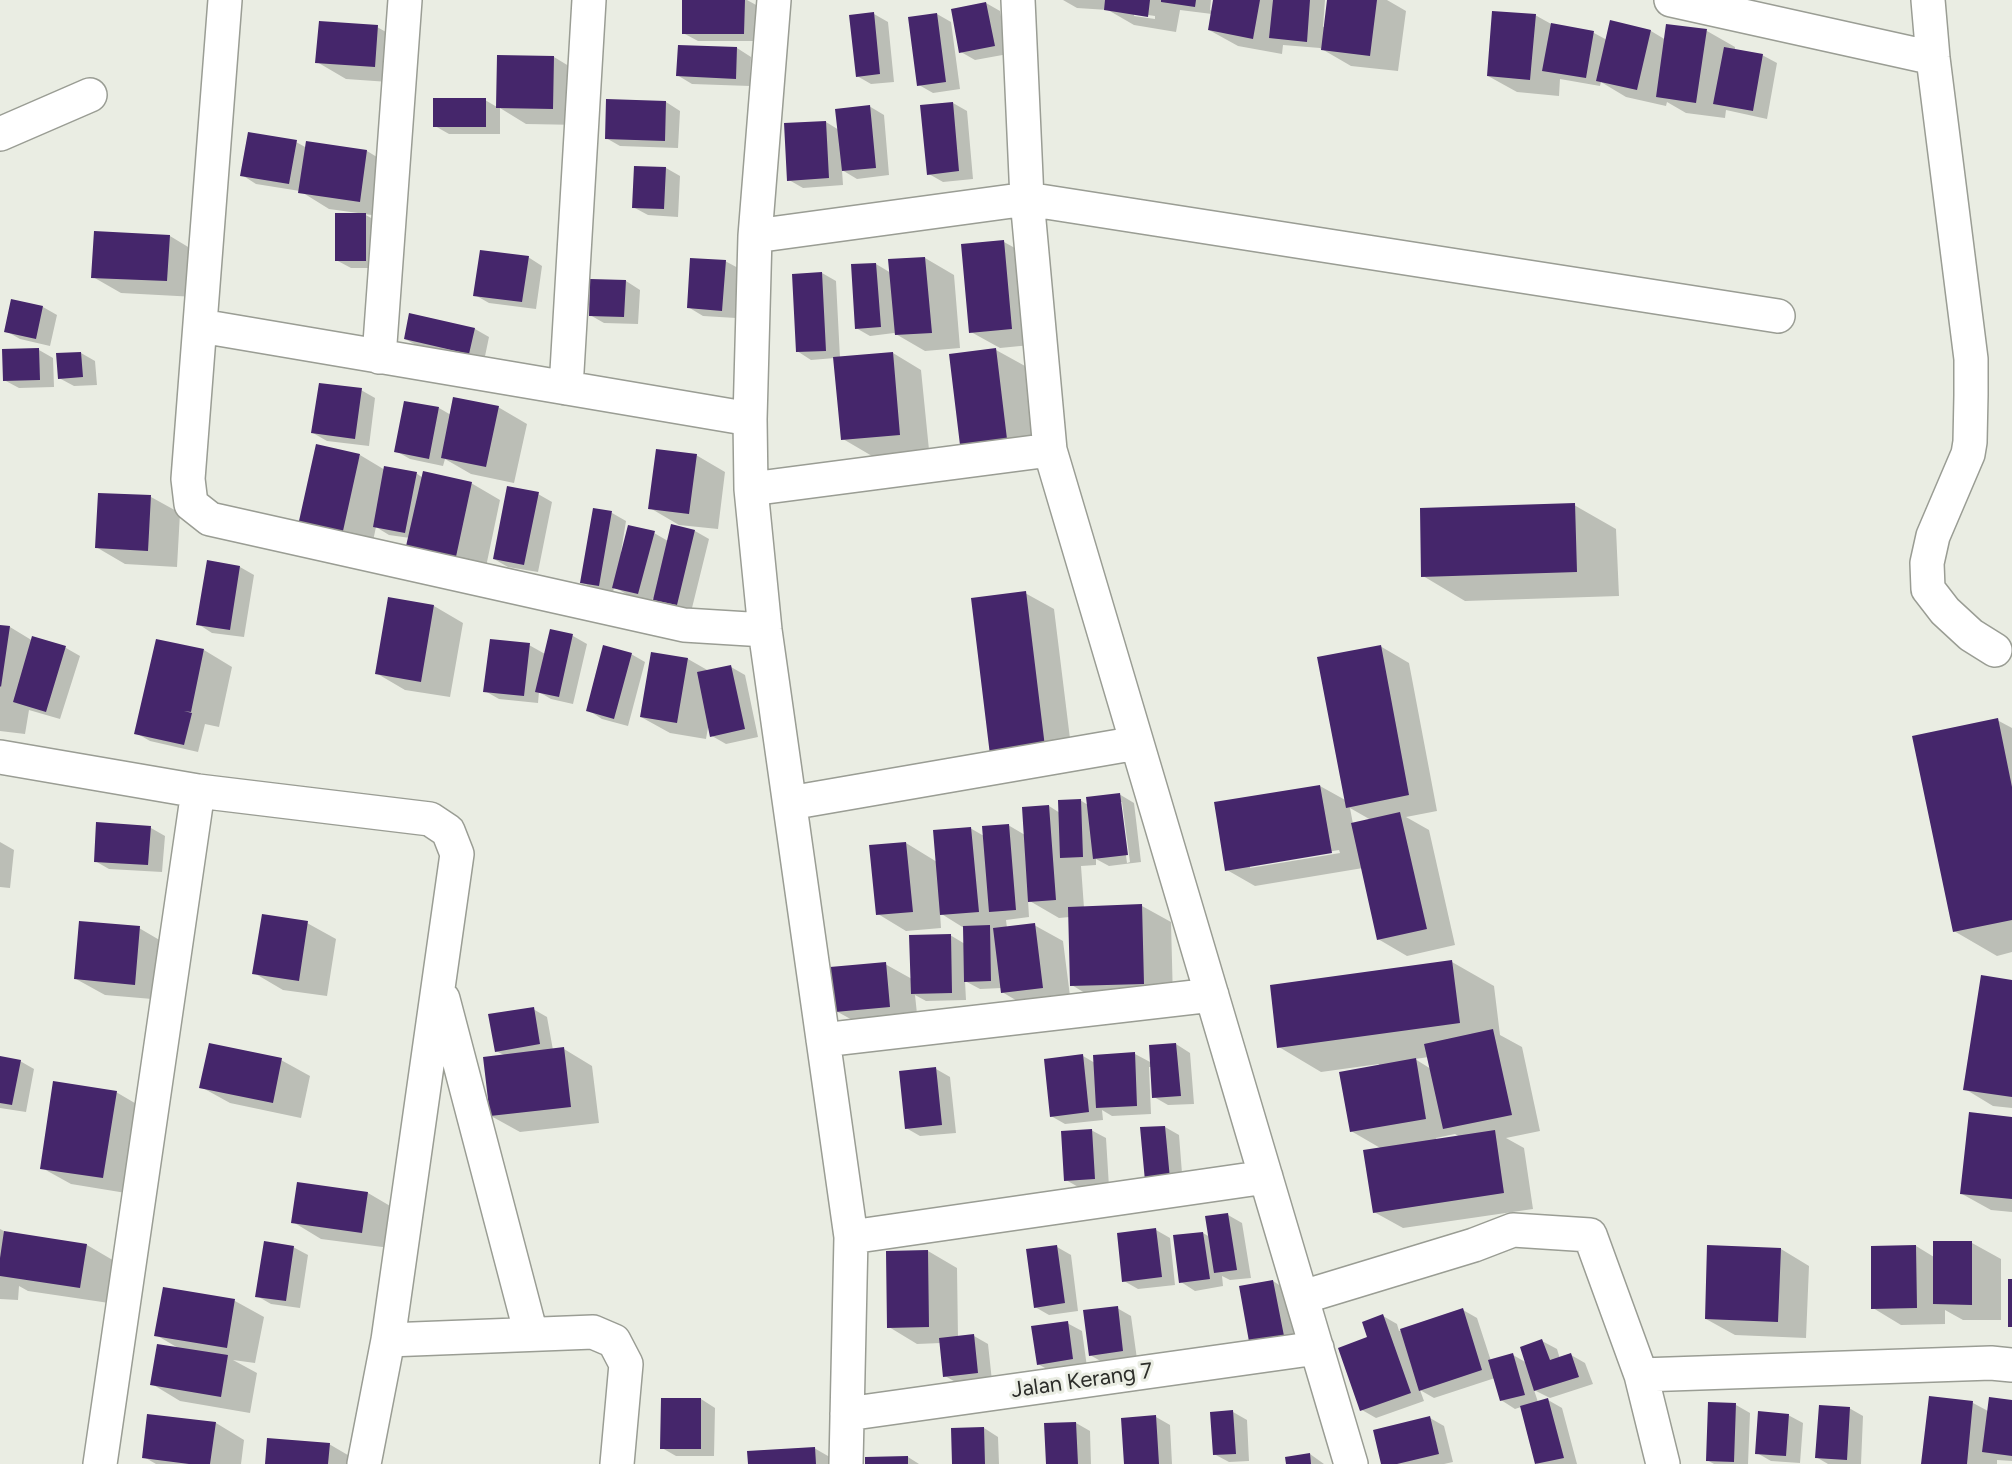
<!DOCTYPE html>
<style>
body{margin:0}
canvas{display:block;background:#eaede3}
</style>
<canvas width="2012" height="1464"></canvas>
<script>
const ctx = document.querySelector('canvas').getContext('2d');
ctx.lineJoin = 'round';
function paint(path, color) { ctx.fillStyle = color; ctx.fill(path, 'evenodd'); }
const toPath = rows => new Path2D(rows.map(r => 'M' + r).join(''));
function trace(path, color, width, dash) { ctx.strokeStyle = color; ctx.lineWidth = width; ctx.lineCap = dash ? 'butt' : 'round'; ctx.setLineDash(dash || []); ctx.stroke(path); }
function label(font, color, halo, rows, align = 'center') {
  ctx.font = font + ' Figtree,sans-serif'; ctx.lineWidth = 6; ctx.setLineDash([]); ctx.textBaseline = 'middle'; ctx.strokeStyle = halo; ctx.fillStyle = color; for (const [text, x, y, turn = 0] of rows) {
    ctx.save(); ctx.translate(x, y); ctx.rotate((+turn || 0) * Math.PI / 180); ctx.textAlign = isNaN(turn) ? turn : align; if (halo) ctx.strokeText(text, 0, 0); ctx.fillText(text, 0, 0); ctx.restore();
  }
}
paint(toPath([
 [684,0,747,0,758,6,758,41,698,41,683,33],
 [1063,0,1211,0,1210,10,1212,11,1214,0,1325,0,1323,27,1325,27,1329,0,1387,0,1406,11,1398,71,1351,66,1320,48,1283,45,1282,54,1238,46,1209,30,1212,14,1180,10,1176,32,1134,25,1108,10,1077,8],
 [1134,13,1155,16,1155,19,1134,16],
 [986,3,1000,11,1008,54,975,60,961,52],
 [874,14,888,22,894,82,871,84,857,76],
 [937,14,951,22,960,89,933,93,919,85],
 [1535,15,1553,25,1594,33,1607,40,1611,22,1651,31,1666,40,1707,31,1735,47,1735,50,1762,55,1777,63,1767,119,1726,110,1725,118,1686,113,1667,102,1666,106,1626,97,1601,82,1600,86,1560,79,1559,96,1517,92,1488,76],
 [377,27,406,43,403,83,346,79,317,62],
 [737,48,751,57,750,86,692,84,677,75],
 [554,57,582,74,581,125,526,124,500,108,500,134,449,134,435,126,485,100,497,107],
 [666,102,680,111,678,148,620,146,606,138],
 [953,103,967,111,973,179,943,182,929,174],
 [869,106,884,115,889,175,857,179,842,170,843,185,803,188,789,180,826,122,839,130],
 [296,142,307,148,367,151,395,168,388,217,364,214,380,223,380,268,351,268,336,260,358,213,329,209,300,191,256,184,242,175],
 [666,168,680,176,678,217,648,215,633,207],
 [170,236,198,253,196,297,121,293,93,277],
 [1004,242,1033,258,1041,344,1000,348,971,332],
 [528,257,542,266,536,309,489,303,475,295],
 [925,258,954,275,960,348,925,351,894,333,870,336,856,328,876,264,891,273],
 [725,261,740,269,736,318,703,316,688,307],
 [822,273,836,281,840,358,893,353,921,370,929,450,872,456,843,439,835,358,811,360,797,351],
 [626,281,640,290,638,324,604,323,590,315],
 [12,300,43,307,57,315,50,346,20,339,6,331],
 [411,314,475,329,489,337,484,361,420,347,405,339],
 [39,350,53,358,54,387,19,388,4,380],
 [996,350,1025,366,1035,455,990,460,961,444],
 [81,353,95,361,97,385,74,386,59,378],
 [361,390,375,398,369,446,327,441,313,433],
 [498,407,527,424,514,483,471,474,445,459,443,466,410,459,396,451,439,408,451,415],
 [360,455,385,470,416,473,423,478,471,483,500,500,483,581,410,538,389,535,376,527,370,555,328,546],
 [696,455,725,472,718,529,679,525,650,508],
 [538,494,552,502,538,572,508,567,494,559],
 [151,497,180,513,177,567,125,564,96,547],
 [1574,505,1616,529,1619,596,1465,601,1423,576],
 [594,510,612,513,626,521,621,552,623,552,654,533,668,541,695,531,709,539,691,612,668,607,653,598,652,601,628,595,614,587,613,593,596,590,582,582],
 [208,562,240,567,254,575,244,637,212,633,198,624],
 [1025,593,1054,609,1073,763,1020,770],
 [389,599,434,606,463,623,450,697,405,690,376,673],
 [0,626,10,627,33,641,33,638,66,648,80,656,60,719,29,710,25,734,0,731],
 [551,631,573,636,587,644,573,704,551,699,539,692,538,703,499,699,485,691,529,645,545,654],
 [1380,646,1409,663,1437,811,1406,817,1429,830,1455,945,1407,956,1378,939,1363,868,1255,886,1227,870,1320,786,1347,801],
 [1350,808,1371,820,1353,824],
 [1339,850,1340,853,1250,868,1250,865],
 [204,650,232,667,219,727,205,724,198,752,150,741,136,733],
 [631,654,645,662,628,726,602,719,588,710],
 [652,654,688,659,709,671,731,667,745,675,758,737,726,744,712,736,709,722,706,739,670,733,641,717],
 [1997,720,2012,728,2012,952,1997,956,1954,931],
 [1119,794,1134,803,1141,862,1109,866,1096,859,1096,865,1081,866,1084,908,1142,906,1171,922,1173,1000,1100,1002,1070,984,1070,917,1059,918,1028,900,1029,917,1006,920,1007,928,1034,925,1063,941,1071,1004,1031,1009,1002,992,1002,988,980,989,965,981,966,1000,926,1001,915,995,918,1023,865,1027,836,1011,885,964,912,979,950,935,965,944,964,928,940,913,941,928,906,931,878,914,906,843,937,862,970,828,984,836,1008,825,1025,835,1049,806,1060,813,1080,800,1088,805],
 [1119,802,1122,802,1130,862,1127,863],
 [151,828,165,836,162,872,109,869,95,861],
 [0,842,14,850,10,888,0,887],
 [307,923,336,939,327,996,283,990,254,973],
 [139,928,168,945,164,1000,105,995,76,979],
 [1452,962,1494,986,1500,1035,1522,1047,1540,1131,1506,1138,1524,1148,1533,1209,1403,1228,1374,1212,1382,1149,1351,1131,1379,1064,1321,1072,1279,1047],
 [1429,1057,1431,1069,1415,1059],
 [1455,1134,1460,1137,1437,1141,1436,1138],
 [2012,981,2012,1108,1993,1106,1965,1089],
 [533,1009,547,1017,553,1050,564,1049,592,1066,599,1123,520,1132,491,1116,506,1056,496,1051],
 [1176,1044,1190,1053,1194,1104,1168,1105,1154,1097,1152,1067,1149,1067,1151,1114,1112,1116,1102,1110,1103,1120,1065,1124,1051,1116,1083,1056,1095,1063,1135,1054,1152,1063],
 [0,1057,20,1061,34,1069,26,1112,0,1108],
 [281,1060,310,1076,301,1118,230,1103,201,1087],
 [936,1069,950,1077,956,1133,920,1136,906,1128],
 [116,1092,145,1109,132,1194,71,1184,42,1168],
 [2012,1118,2012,1212,1991,1210,1962,1194],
 [1165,1127,1179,1135,1183,1186,1161,1188],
 [1091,1130,1106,1138,1109,1187,1080,1188,1066,1180],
 [299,1184,368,1193,397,1210,390,1248,321,1239,293,1222],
 [1228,1215,1242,1223,1251,1278,1230,1280,1222,1276,1223,1286,1195,1291,1181,1282,1203,1233,1210,1237],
 [0,1229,8,1233,87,1245,116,1262,109,1303,28,1291,19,1286,18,1300,0,1299],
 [1156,1230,1170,1238,1175,1285,1138,1289,1124,1281],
 [1934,1242,1972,1243,2001,1259,2001,1320,1963,1320,1945,1310,1945,1324,1901,1325,1873,1308,1916,1246,1934,1257],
 [293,1247,308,1255,300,1308,271,1304,257,1296],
 [1057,1247,1071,1255,1078,1311,1049,1315,1035,1307],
 [1781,1249,1809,1266,1806,1338,1735,1335,1706,1319],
 [928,1251,957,1268,958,1338,974,1336,988,1344,992,1381,959,1384,945,1376,941,1343,917,1344,889,1327],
 [1273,1281,1287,1290,1298,1348,1252,1346],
 [164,1289,235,1301,264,1317,255,1363,233,1360,257,1373,250,1413,180,1401,152,1384,180,1349,156,1335],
 [1117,1308,1131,1316,1137,1359,1104,1363,1090,1355],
 [1463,1310,1477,1318,1491,1361,1513,1355,1527,1363,1542,1341,1557,1349,1560,1359,1571,1355,1585,1363,1593,1384,1550,1398,1534,1390,1538,1402,1548,1400,1562,1408,1577,1464,1537,1464,1521,1407,1515,1409,1501,1400,1495,1378,1434,1398,1420,1390,1424,1401,1376,1418,1362,1410,1369,1338,1383,1316,1397,1324,1399,1331],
 [1067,1323,1082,1331,1087,1367,1052,1372,1038,1364],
 [1930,1398,1973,1403,1988,1411,2012,1401,2012,1461,1997,1460,1997,1464,1922,1464],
 [701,1399,715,1408,714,1456,676,1456,662,1448],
 [1736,1405,1750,1413,1748,1464,1714,1464,1707,1460],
 [1849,1408,1863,1416,1861,1464,1828,1464,1816,1457],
 [1233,1412,1247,1420,1249,1461,1229,1462,1214,1454],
 [1788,1415,1803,1423,1800,1463,1771,1461,1757,1453],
 [1156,1417,1170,1425,1172,1464,1125,1464],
 [1430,1418,1444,1426,1453,1462,1444,1464,1382,1464],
 [216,1423,244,1440,241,1464,156,1464,144,1457],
 [1076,1423,1090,1431,1091,1464,1047,1464],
 [984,1428,998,1437,999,1464,954,1464],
 [329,1444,358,1461,358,1464,266,1464],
 [814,1448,842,1464,749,1464],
 [1310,1454,1324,1464,1287,1464],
 [908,1457,919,1464,866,1464]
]), '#0003');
paint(toPath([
 [682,0,745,0,744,34,682,34],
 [1105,0,1150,0,1148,17,1104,10],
 [1161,0,1196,0,1195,7,1161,2],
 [1213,0,1260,0,1253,39,1208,30],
 [1273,0,1310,0,1307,42,1269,38],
 [1327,0,1377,0,1370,56,1321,50],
 [986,2,995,46,959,53,951,9],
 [1492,11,1536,14,1530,80,1487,76],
 [874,12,880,74,856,77,849,15],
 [937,13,946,82,917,86,908,17],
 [1610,20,1651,30,1637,90,1596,81],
 [319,21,378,25,375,67,315,63],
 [1551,23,1594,31,1586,78,1542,71],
 [1666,24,1707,29,1696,103,1656,97],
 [678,45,737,47,736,79,676,76],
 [1724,47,1763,54,1753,111,1713,104],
 [497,55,554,56,553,109,496,108],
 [433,98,486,98,486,127,433,127],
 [606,99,666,101,665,141,605,139],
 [953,102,959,171,927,175,920,105],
 [870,105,876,168,842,171,835,109],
 [826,121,829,178,787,181,784,123],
 [248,132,297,140,289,184,240,176],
 [306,141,367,150,360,202,298,193],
 [634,166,666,167,664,209,632,208],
 [335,213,366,213,366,261,335,261],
 [94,231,170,235,167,281,91,278],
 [1004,240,1012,329,969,333,961,244],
 [480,250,529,256,522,302,473,296],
 [925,257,932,333,895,335,888,259],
 [690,258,726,260,722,311,687,308],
 [876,263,881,327,855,329,851,264],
 [822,272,826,351,796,352,792,274],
 [590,279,626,280,624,317,589,316],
 [11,299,43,306,36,339,4,332],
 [409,313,475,328,469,354,404,339],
 [39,348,40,380,3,381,2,349],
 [996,348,1007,439,960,445,949,354],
 [81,352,83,377,58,379,56,353],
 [893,352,900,435,841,440,833,357],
 [319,383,362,388,355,439,311,433],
 [453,397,499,406,486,467,441,458],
 [404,401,439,407,429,459,394,452],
 [316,444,360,454,341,540,297,530],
 [656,449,697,454,689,514,648,509],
 [384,466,417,472,405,533,373,527],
 [423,471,472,482,454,566,404,555],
 [507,486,539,492,524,565,493,559],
 [98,493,151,495,148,551,95,548],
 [1575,503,1577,572,1421,577,1420,508],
 [593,508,612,511,599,586,580,583],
 [671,524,695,530,677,605,653,600],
 [628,525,655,531,638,594,612,588],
 [207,560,240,566,230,630,196,625],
 [1026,591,1045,747,990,755,971,598],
 [388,597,434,605,421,682,375,674],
 [0,625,10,626,1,687,0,686],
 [550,629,573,634,559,697,535,692],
 [32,636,66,646,46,712,13,702],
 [156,639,204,649,191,712,184,711,192,713,184,745,134,734],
 [490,639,530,643,524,696,483,692],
 [603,645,632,653,614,719,586,711],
 [1381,645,1409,795,1346,808,1317,657],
 [651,652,688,658,677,723,640,717],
 [731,665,745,729,710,737,697,672],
 [1998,718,2012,787,2012,920,1953,932,1912,736],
 [1320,785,1332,853,1225,871,1214,802],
 [1120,793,1128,855,1093,859,1086,797],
 [1081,799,1083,857,1060,858,1058,800],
 [1049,805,1056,900,1028,902,1022,807],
 [1400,812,1427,929,1377,940,1351,823],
 [96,822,151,826,148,865,94,862],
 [1009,824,1016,910,989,912,982,826],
 [971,827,979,912,940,915,933,830],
 [906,842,913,912,876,915,869,845],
 [1142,904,1144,984,1070,986,1068,907],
 [262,914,308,921,299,981,252,974],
 [79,921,140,926,135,985,74,979],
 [1035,923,1043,988,1001,993,993,928],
 [990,925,991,981,964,982,963,926],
 [951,934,952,993,911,994,909,935],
 [1452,960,1460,1023,1277,1048,1270,985],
 [886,962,890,1007,835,1012,830,967],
 [1981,975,2012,980,2012,1097,1963,1090],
 [534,1007,540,1044,495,1052,488,1014],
 [1493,1029,1512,1115,1443,1129,1424,1044],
 [209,1043,282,1058,273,1103,199,1088],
 [1176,1043,1181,1096,1152,1098,1149,1045],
 [564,1047,571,1107,490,1116,483,1057],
 [1135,1052,1137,1106,1096,1108,1093,1055],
 [1083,1054,1089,1112,1050,1117,1044,1059],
 [0,1056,21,1060,12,1105,0,1103],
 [1416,1058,1426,1119,1350,1132,1339,1072],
 [936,1067,942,1125,905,1129,899,1071],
 [53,1081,117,1091,103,1178,40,1169],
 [1969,1112,2012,1117,2012,1199,1960,1194],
 [1165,1126,1170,1179,1145,1181,1140,1127],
 [1092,1129,1095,1179,1064,1181,1061,1131],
 [1495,1130,1504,1193,1373,1213,1363,1150],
 [297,1182,368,1192,362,1233,291,1223],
 [1228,1213,1237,1270,1214,1273,1205,1216],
 [1156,1228,1162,1277,1122,1282,1117,1233],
 [4,1231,87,1244,80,1288,0,1276,0,1258],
 [1203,1232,1210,1279,1179,1283,1173,1235],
 [264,1241,294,1246,286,1301,255,1297],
 [1933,1241,1972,1241,1972,1305,1933,1304],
 [1057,1245,1065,1303,1034,1308,1026,1249],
 [1707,1245,1781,1248,1778,1322,1705,1319],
 [1916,1245,1917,1308,1871,1309,1871,1246],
 [928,1250,929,1327,887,1328,886,1251],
 [2008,1279,2012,1279,2012,1327,2008,1327],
 [1273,1280,1285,1341,1250,1347,1239,1286],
 [163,1287,235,1299,227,1348,154,1336],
 [1118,1306,1123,1351,1089,1356,1083,1310],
 [1463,1308,1482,1370,1419,1391,1400,1329],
 [1383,1314,1411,1393,1360,1411,1338,1348,1367,1337,1362,1322],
 [1068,1321,1073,1359,1037,1365,1031,1326],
 [974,1334,978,1373,943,1377,939,1338],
 [1542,1339,1550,1360,1571,1353,1579,1377,1534,1391,1520,1347],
 [157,1344,228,1355,221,1397,150,1385],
 [1513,1353,1525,1395,1500,1401,1488,1360],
 [1929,1396,1973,1401,1967,1464,1921,1464],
 [1989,1397,2012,1400,2012,1456,1982,1452],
 [661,1398,701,1398,701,1449,660,1449],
 [1548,1398,1564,1458,1535,1464,1520,1406],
 [1708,1402,1736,1403,1734,1462,1706,1461],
 [1819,1405,1850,1407,1847,1460,1815,1458],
 [1233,1410,1236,1454,1213,1455,1210,1412],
 [1758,1411,1789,1414,1786,1456,1755,1454],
 [147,1414,216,1422,210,1464,189,1464,142,1458],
 [1156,1415,1159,1464,1124,1464,1121,1418],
 [1430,1416,1439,1454,1397,1464,1381,1464,1373,1430],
 [1076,1422,1078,1464,1046,1464,1044,1423],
 [984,1427,985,1464,952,1464,951,1428],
 [267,1438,330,1443,328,1464,265,1464],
 [815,1447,816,1464,748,1464,747,1451],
 [1310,1453,1311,1464,1286,1464,1285,1457],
 [908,1456,908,1464,865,1464,865,1457]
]), '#45266b');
const minor = toPath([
 [225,0,188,479,191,504,210,519,684,625,765,630],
 [774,0,755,236,750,419,751,489,765,630,851,1237,846,1464],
 [1018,0,1027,199,1050,450,1351,1464],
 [1671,0,1933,58],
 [1928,0,1933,58,1971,359,1971,395,1970,442,1968,454,1933,536,1927,563,1928,589,1945,611,1971,635,1995,650],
 [0,134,90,95],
 [755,236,1027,199,1778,316],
 [201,326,750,419],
 [379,357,405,0],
 [566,388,589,0],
 [751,489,1050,450],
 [0,757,198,791,430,819,448,831,457,854,388,1340,364,1464],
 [790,803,1137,743],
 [443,999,531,1334],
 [823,1040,1212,995],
 [851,1237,1266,1177],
 [1303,1297,1474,1245,1513,1230,1590,1235,1641,1375,1663,1464],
 [388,1340,593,1332,614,1341,626,1364,617,1464],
 [1641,1375,1991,1363,2012,1365],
 [847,1414,1317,1348],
 [100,1464,198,791]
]);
trace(minor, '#9a9d94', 36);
trace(minor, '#fff', 33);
label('22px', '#2c2d2a', '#eaede3', [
 ["Jalan Kerang 7",1082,1381,-8]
]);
</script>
